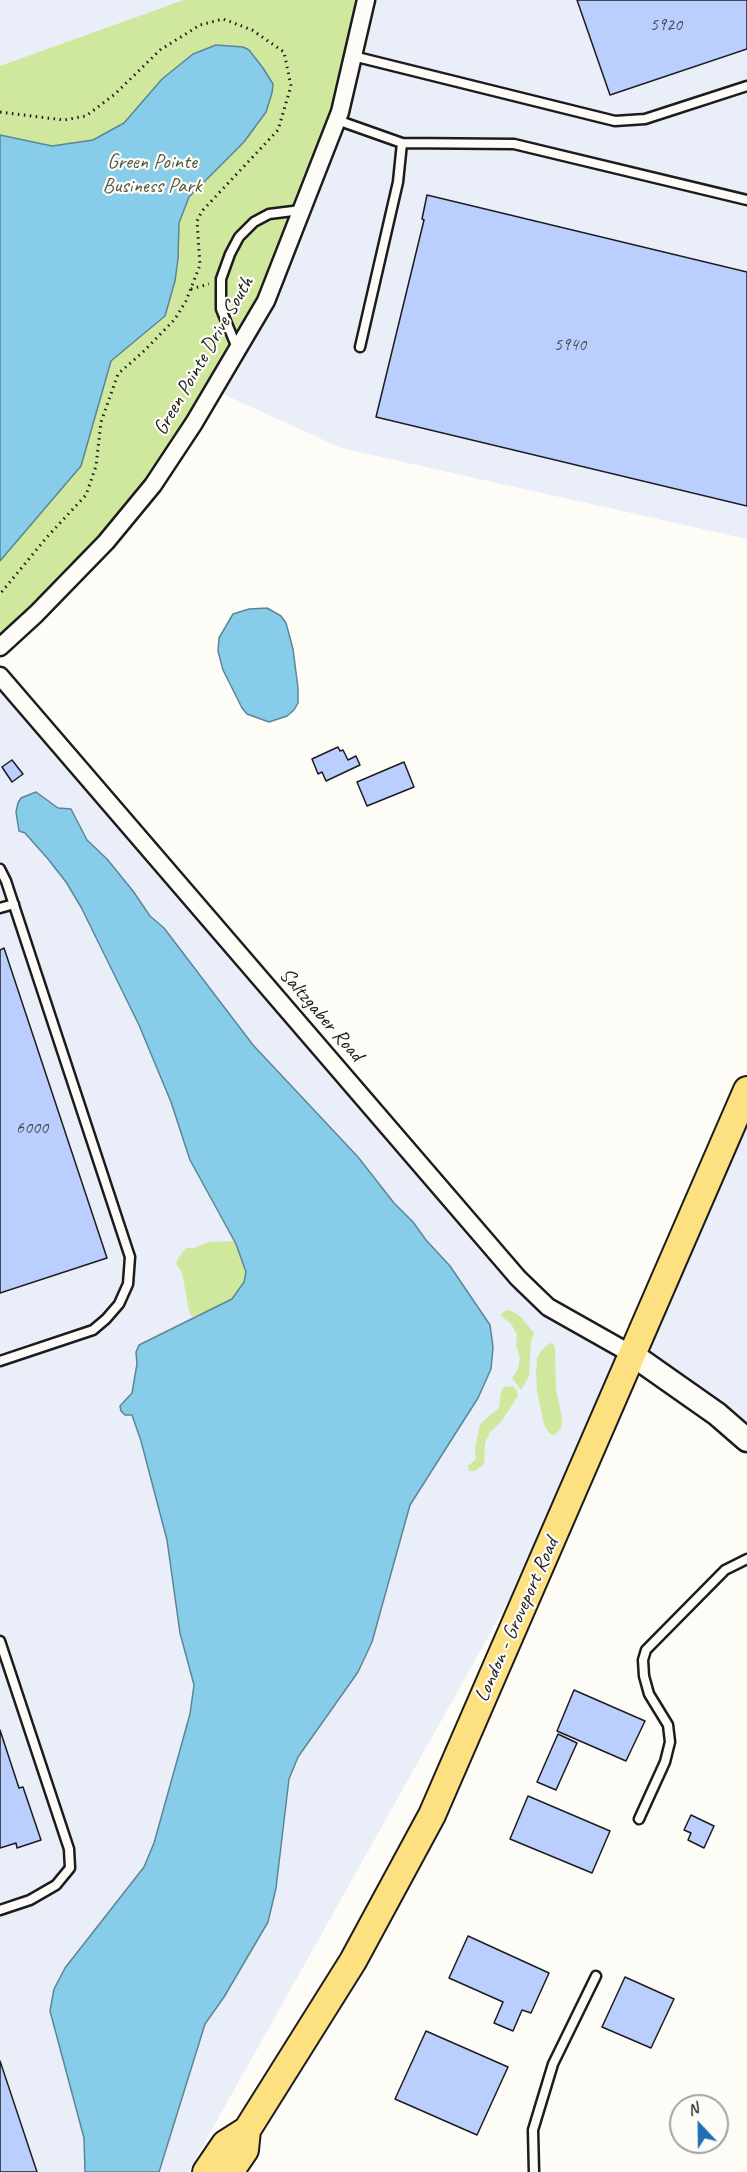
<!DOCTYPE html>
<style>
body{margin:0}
#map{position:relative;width:747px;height:2172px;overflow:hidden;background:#fdfcf7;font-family:Caveat,sans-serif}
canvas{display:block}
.north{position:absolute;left:669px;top:2094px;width:60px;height:60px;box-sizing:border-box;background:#fdfcf7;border:2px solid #a3a29f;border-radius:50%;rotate:338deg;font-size:16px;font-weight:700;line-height:24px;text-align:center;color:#1c1c1c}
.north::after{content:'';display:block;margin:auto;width:21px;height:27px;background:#1f6fb2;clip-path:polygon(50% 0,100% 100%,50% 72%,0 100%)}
</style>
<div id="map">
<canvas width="747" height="2172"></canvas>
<div class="north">N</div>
</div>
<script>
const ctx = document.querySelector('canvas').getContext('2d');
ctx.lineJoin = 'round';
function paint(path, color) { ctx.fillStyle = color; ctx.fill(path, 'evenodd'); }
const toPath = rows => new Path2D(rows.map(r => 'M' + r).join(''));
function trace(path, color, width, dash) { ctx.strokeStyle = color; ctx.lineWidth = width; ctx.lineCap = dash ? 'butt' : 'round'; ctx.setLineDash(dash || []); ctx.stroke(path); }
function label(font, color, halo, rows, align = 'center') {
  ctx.font = font + ' Caveat,sans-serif'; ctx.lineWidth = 4.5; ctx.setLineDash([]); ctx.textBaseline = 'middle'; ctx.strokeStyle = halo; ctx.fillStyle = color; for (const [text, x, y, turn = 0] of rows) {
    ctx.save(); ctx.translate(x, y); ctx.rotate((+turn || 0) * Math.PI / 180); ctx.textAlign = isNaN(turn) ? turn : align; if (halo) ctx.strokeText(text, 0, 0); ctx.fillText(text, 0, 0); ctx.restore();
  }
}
paint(toPath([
 [0,0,747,0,747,539,341,448,214,390,0,647],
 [0,676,518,1278,633,1355,747,1090,747,1440,633,1355,588,1459,188,2172,0,2172]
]), '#e9eef9');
paint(toPath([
 [184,0,366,0,340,112,266,301,153,485,0,647,0,66],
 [235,1241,244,1263,246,1272,244,1282,232,1299,220,1307,192,1317,189,1311,182,1272,176,1264,179,1257,186,1248,194,1248,208,1242],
 [506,1310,511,1311,520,1316,534,1333,531,1341,529,1376,521,1390,512,1378,518,1369,520,1357,516,1345,517,1334,511,1324,500,1315],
 [550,1343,553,1344,555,1347,556,1389,562,1419,561,1429,554,1435,549,1433,544,1425,537,1391,536,1374,537,1358,541,1351],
 [513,1386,517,1391,518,1396,501,1422,490,1432,485,1443,484,1464,475,1471,469,1471,468,1466,476,1459,475,1448,480,1424,499,1408,501,1392,504,1387]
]), '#d0e89e');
const water = toPath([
 [216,45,243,47,249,50,263,68,273,84,272,93,266,112,244,142,189,197,179,223,178,259,175,281,165,316,111,361,81,466,0,561,0,135,52,146,93,140,124,123,162,79,193,54,216,45],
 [267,608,281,616,286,623,293,649,298,688,298,703,294,710,287,716,269,722,247,714,242,708,223,670,218,651,219,638,233,614,249,609,267,608],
 [36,792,58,808,71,809,87,840,107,859,133,891,150,916,164,928,253,1045,358,1157,394,1203,413,1222,426,1240,450,1266,490,1325,493,1347,491,1369,478,1398,410,1505,372,1642,358,1672,298,1757,289,1779,276,1888,268,1922,224,1997,205,2024,159,2172,85,2172,84,2138,50,2011,54,1989,65,1968,144,1867,154,1843,190,1714,194,1685,180,1633,167,1540,141,1441,132,1415,125,1415,121,1411,120,1406,132,1393,137,1364,136,1352,139,1345,232,1299,244,1282,246,1272,236,1244,190,1160,171,1102,139,1025,81,907,66,882,48,859,25,833,19,831,16,812,18,803,21,798,36,792]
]);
paint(water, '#87cce8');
trace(water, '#5c8696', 1.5);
const building = toPath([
 [577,0,747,0,747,49,610,95,577,0],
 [427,195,747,272,747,506,376,417,424,220,422,219,427,195],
 [338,747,340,751,343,750,348,760,356,756,360,765,326,781,322,772,318,774,312,759,338,747],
 [12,760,23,774,12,782,2,767,12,760],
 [404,762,414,787,367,806,357,782,404,762],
 [4,948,107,1258,0,1293,0,950,4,948],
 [574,1690,645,1721,626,1761,557,1731,574,1690],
 [0,1730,19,1788,23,1787,41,1840,17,1848,16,1843,0,1848,0,1730],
 [558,1734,577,1743,556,1790,537,1782,558,1734],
 [528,1796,610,1831,592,1873,510,1839,528,1796],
 [691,1815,714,1826,704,1848,688,1840,691,1833,684,1830,691,1815],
 [468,1936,549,1973,531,2013,522,2010,513,2031,494,2023,503,2002,449,1978,468,1936],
 [625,1977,674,1999,651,2048,602,2027,625,1977],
 [426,2031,508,2067,477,2135,395,2099,426,2031],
 [0,2061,37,2172,0,2172,0,2061]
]);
paint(building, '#bacffe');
trace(building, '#1c1c1c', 1.5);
const lane = toPath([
 [353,56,615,121,645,119,747,86],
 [337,120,402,143,514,144,747,200],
 [360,347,398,182,402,143],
 [237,348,221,309,221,279,230,254,239,237,254,222,269,214,301,210],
 [0,869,6,881,130,1257,128,1284,119,1304,106,1319,93,1330,0,1361],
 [0,908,14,904],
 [0,1641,69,1849,70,1868,56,1885,30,1900,0,1910],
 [639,1819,665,1762,670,1742,668,1725,649,1694,644,1676,643,1660,646,1650,725,1570,747,1559],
 [534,2172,533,2130,553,2064,596,1976]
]);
const street = toPath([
 [0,647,36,614,106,542,153,485,194,423,266,301,340,112,366,0],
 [0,676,518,1278,548,1307,633,1355]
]);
const secondary = toPath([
 [633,1355,717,1414,747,1440]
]);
const primary = toPath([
 [206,2172,225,2144,247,2130],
 [230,2172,245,2150,247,2130,353,1961,432,1815,747,1090]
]);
trace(lane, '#1c1c1c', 13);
trace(street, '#1c1c1c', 21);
trace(secondary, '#1c1c1c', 27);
trace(primary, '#1c1c1c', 30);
trace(toPath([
 [0,112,64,120,86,116,115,94,160,50,200,25,223,19,252,30,284,52,291,86,278,130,202,211,197,221,200,265,186,301,175,319,145,350,118,374,101,422,96,466,86,495,47,537,0,594],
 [191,289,209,284]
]), '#1c1c1c', 3, [1.5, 4.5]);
trace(lane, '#fdfcf7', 8);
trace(street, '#fdfcf7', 16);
trace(secondary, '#fdfcf7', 22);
trace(primary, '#fde080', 26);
label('18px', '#444954', null, [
 ["5920",666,25],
 ["5940",570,345],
 ["6000",32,1128]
]);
label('21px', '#525943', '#fdfcf7', [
 ["Green Pointe",152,162],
 ["Business Park",152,186]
]);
label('21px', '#1c1c1c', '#fdfcf7', [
 ["Green Pointe Drive South",204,356,-60],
 ["Saltzgaber Road",321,1015,49],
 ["London - Groveport Road",517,1620,-66]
]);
</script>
